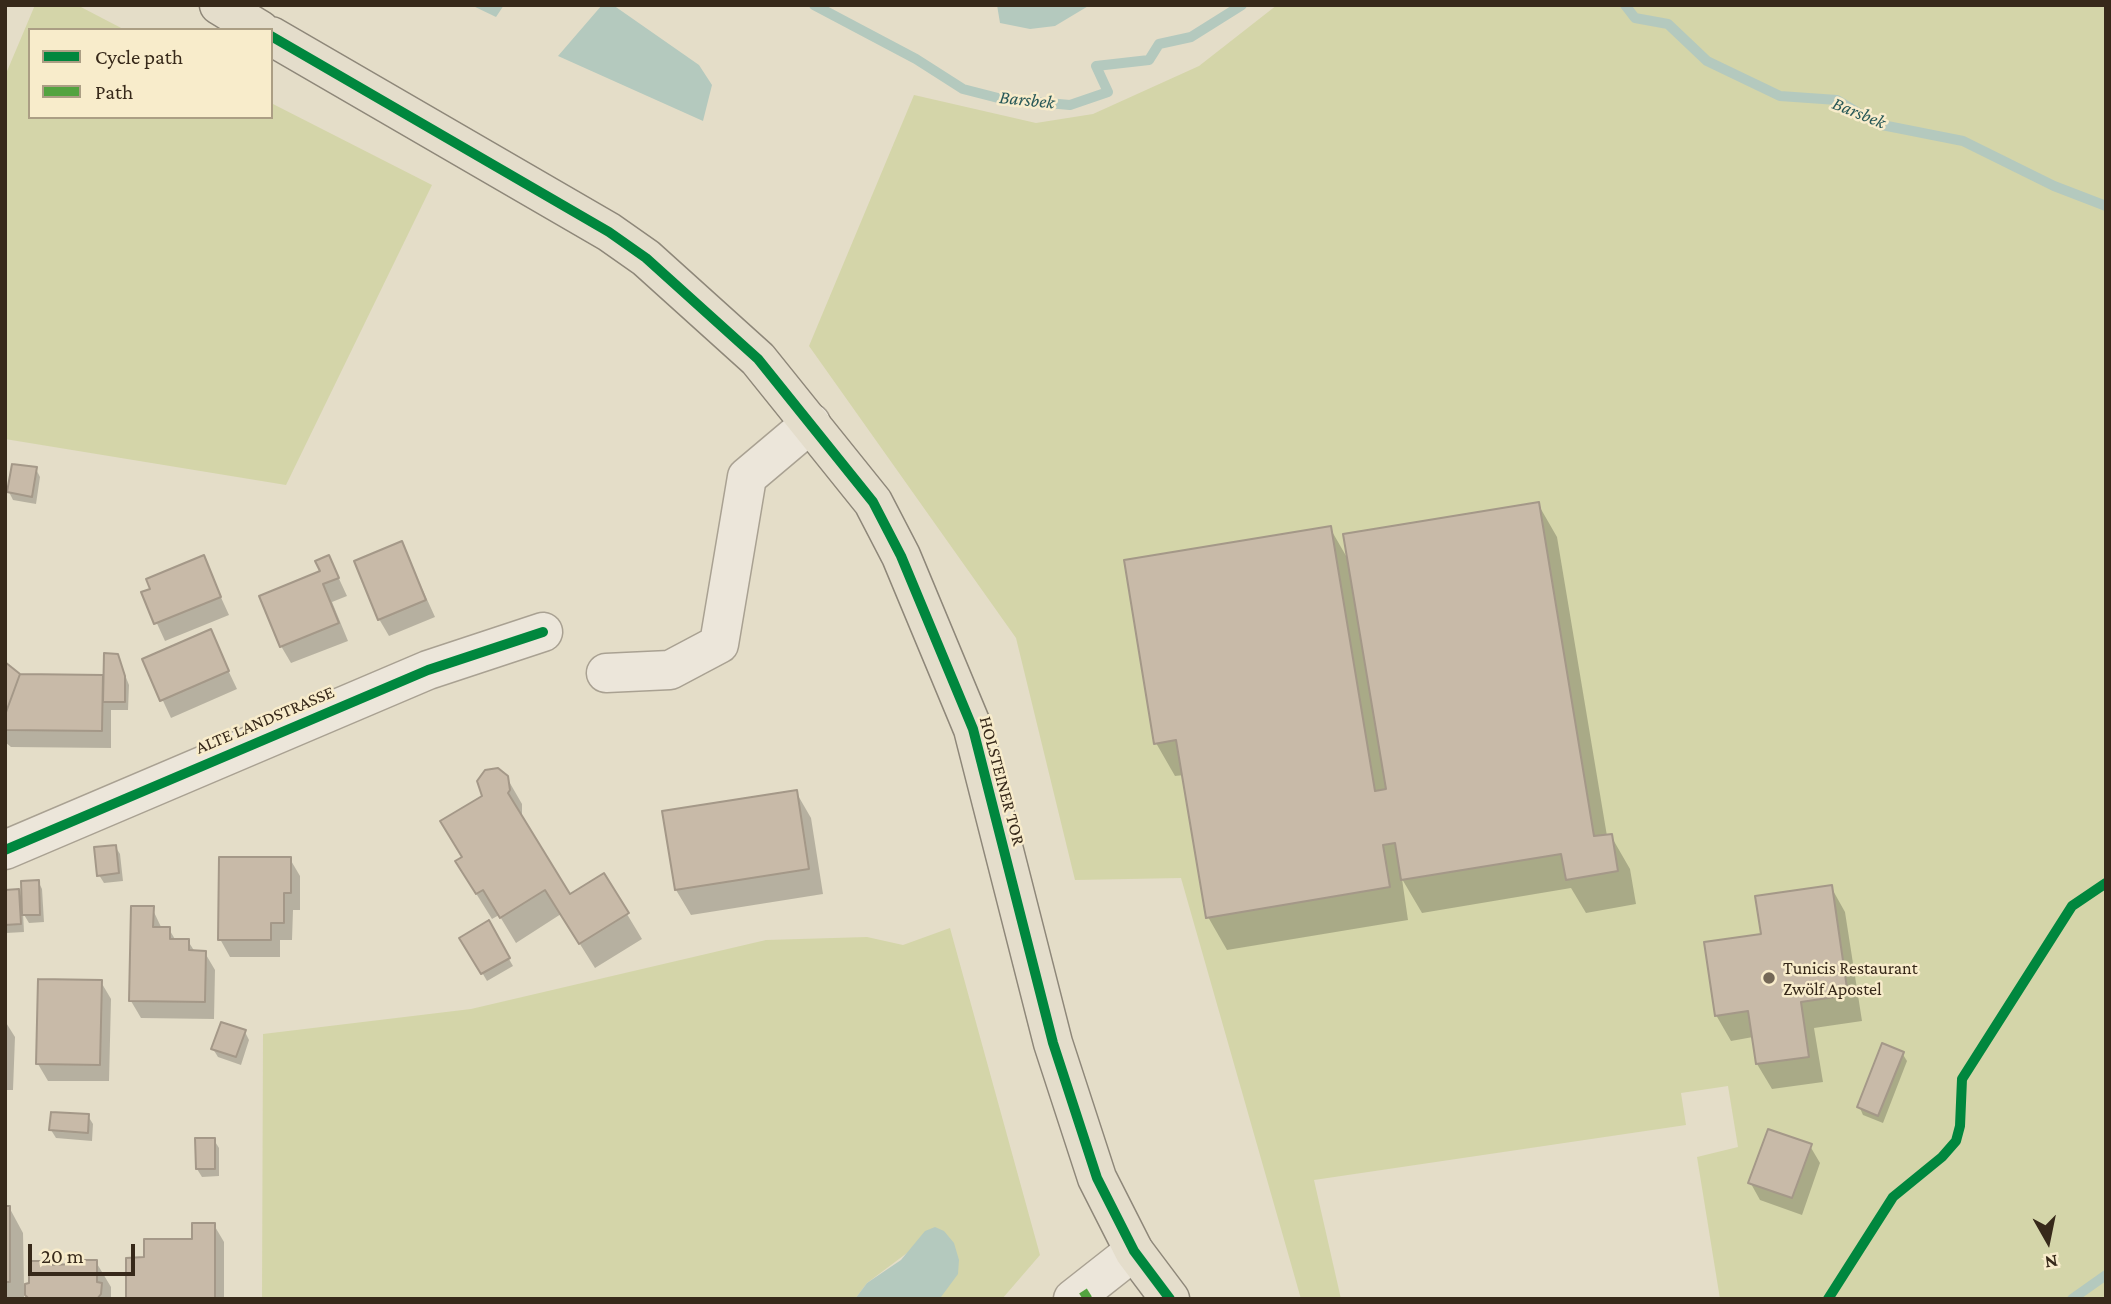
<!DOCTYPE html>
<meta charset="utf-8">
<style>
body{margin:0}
#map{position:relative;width:2111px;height:1304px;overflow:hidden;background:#e4ddc8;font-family:"Crimson Pro",serif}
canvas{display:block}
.frame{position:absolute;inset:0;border:7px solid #37291a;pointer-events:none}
.legend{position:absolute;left:28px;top:28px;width:245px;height:91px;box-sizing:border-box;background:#f8eccb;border:2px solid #ab9e84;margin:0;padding:9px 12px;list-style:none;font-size:21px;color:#37291a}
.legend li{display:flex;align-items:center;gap:14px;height:35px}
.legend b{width:35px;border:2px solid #ab9e84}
.north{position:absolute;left:2013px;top:1206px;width:70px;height:70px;-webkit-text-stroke:5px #f8eccb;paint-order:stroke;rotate:171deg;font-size:19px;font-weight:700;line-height:28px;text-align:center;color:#37291a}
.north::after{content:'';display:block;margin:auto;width:24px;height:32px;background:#37291a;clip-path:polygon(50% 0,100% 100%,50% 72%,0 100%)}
.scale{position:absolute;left:28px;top:1244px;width:107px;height:32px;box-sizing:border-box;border:4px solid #37291a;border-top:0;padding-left:9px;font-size:21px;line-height:24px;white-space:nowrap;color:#37291a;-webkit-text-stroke:5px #f8eccb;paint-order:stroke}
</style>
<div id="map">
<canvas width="2111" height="1304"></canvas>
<div class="frame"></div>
<ul class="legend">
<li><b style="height:9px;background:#00873e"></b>Cycle path</li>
<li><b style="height:9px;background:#53a340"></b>Path</li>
</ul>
<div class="north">N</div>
<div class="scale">20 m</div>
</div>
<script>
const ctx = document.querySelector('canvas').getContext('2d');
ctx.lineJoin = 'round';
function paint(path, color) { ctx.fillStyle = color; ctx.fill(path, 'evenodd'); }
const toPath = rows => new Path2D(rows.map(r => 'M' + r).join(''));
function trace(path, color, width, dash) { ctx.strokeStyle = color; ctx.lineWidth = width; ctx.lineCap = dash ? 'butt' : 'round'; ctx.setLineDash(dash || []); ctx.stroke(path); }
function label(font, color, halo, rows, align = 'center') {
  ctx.font = font + ' "Crimson Pro",serif'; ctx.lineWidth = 5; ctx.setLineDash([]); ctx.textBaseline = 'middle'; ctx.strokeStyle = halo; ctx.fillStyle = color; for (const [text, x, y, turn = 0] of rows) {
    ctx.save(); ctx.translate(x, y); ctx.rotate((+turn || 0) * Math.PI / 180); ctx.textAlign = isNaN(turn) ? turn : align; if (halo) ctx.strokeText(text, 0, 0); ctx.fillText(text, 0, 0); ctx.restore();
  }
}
paint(toPath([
 [35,5,77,5,125,30,30,30,30,117,271,117,271,103,432,185,286,485,5,439,5,76],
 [1277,5,2106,5,2106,1299,1720,1299,1697,1157,1738,1147,1728,1086,1681,1093,1686,1125,1314,1180,1341,1299,1301,1299,1181,878,1075,880,1016,638,809,346,914,95,1036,123,1093,114,1199,66],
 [950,928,1040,1255,1002,1299,939,1299,941,1297,911,1250,867,1283,855,1299,262,1299,263,1034,471,1009,766,940,867,937,903,945]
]), '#d4d5a9');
paint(toPath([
 [471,5,504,5,496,17],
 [602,5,613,5,699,65,712,85,703,121,558,56],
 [997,5,1090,5,1055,26,1030,29,1000,23],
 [935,1227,944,1231,954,1243,959,1260,958,1274,941,1297,855,1299,867,1283,901,1260,925,1231]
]), '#b4c9be');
paint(toPath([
 [36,469,40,477,36,504,13,500,9,492],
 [1538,504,1557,537,1607,836,1611,836,1630,869,1636,904,1586,913,1571,888,1422,913,1402,879,1408,920,1227,950,1208,917,1184,775,1175,776,1156,743,1330,528,1349,561],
 [402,544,435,617,389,636,379,619],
 [329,557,347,596,332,602,348,641,291,663,281,646],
 [203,558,229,615,165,641,143,593],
 [210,632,237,689,171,718,144,660],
 [117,655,129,685,128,710,111,710,111,748,11,747,5,742,5,664,20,676,102,676,105,683],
 [507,778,522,804,522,819,570,897,604,876,642,939,595,968,561,914,516,943,499,915,492,919,472,887,464,858,484,797],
 [796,792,811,818,823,894,691,915,676,890],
 [115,846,120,854,123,881,104,883,99,875],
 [290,859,300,876,300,910,293,910,292,940,280,940,280,957,230,957,220,939],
 [38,881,42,889,44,922,29,923,23,913,24,932,6,933,5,891,18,891,23,900],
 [1831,887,1845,912,1862,1021,1814,1028,1823,1082,1772,1089,1757,1064,1753,1037,1731,1041,1716,1015],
 [152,908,162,929,169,929,176,941,188,941,195,952,205,953,215,970,214,1019,141,1018,131,1001],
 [488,923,513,966,487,981,462,938],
 [101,982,111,999,109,1081,48,1081,38,1064],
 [5,1021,15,1037,13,1090,5,1090],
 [245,1032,249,1040,241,1065,218,1057,213,1049],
 [1902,1053,1907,1061,1883,1123,1863,1115,1859,1106],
 [88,1116,93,1124,92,1141,56,1138,51,1130],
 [214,1140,219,1148,219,1176,202,1177,197,1169],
 [1810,1146,1820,1163,1802,1215,1760,1200,1750,1182],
 [5,1207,9,1207,23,1233,24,1286,31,1284,48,1267,96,1262,111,1287,111,1299,28,1299,24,1290,24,1299,5,1299],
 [214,1225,224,1242,224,1299,128,1299,146,1259,193,1241]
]), '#0003');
trace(toPath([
 [814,5,916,59,963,89,1002,99,1070,105,1108,92,1096,66,1149,60,1159,44,1191,37,1242,5],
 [1625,5,1635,18,1668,24,1707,61,1780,96,1837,100,1877,124,1963,141,2054,186,2106,206],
 [2072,1299,2106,1275]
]), '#b4c9be', 10);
const building = toPath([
 [12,464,37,467,32,497,7,492,12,464],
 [1539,502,1594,836,1612,834,1618,871,1566,880,1561,854,1401,880,1395,843,1383,845,1390,887,1206,918,1176,740,1154,744,1124,560,1331,526,1375,791,1386,789,1343,534,1539,502],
 [402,541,426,600,378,620,354,561,402,541],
 [204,555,221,597,154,624,141,592,150,589,146,579,204,555],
 [329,555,339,578,323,584,339,623,280,647,259,596,320,571,315,561,329,555],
 [211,629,229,671,160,701,142,659,211,629],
 [104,653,118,654,125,676,125,702,103,702,104,653],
 [5,662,20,674,5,715,5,662],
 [20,674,103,675,102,731,5,730,5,715,20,674],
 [498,768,508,776,510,790,508,793,570,894,604,873,629,913,579,944,545,890,500,918,483,890,476,894,455,861,462,857,440,821,482,796,477,781,485,770,498,768],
 [797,790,809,869,675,890,662,811,797,790],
 [116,845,119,873,97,876,94,847,116,845],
 [219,857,291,857,291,893,284,893,284,923,271,923,271,940,218,940,219,857],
 [39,880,40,915,22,915,21,881,39,880],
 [1832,885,1848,995,1801,1002,1809,1057,1756,1064,1748,1011,1715,1016,1704,942,1761,934,1755,896,1832,885],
 [19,889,21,924,5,925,5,890,19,889],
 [131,906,154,906,153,927,170,927,170,939,189,939,189,950,206,951,205,1002,129,1001,131,906],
 [489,920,510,958,481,974,459,938,489,920],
 [38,979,102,980,100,1065,36,1064,38,979],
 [221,1022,246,1030,236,1057,211,1049,221,1022],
 [1882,1043,1904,1052,1878,1116,1857,1107,1882,1043],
 [51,1112,89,1114,88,1133,49,1130,51,1112],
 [1768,1129,1812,1144,1792,1198,1748,1183,1768,1129],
 [195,1138,215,1138,215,1169,196,1169,195,1138],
 [5,1206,10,1206,10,1282,5,1282,5,1206],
 [192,1223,215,1223,215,1299,126,1299,126,1258,144,1257,144,1239,192,1239,192,1223],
 [77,1260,97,1260,97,1282,102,1283,101,1294,97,1299,29,1299,25,1295,25,1284,29,1283,29,1261,47,1261,47,1265,77,1264,77,1260]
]);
paint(building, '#c8baa8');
trace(building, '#a49888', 2);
const minor = toPath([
 [606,673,670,670,719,644,747,477,811,423],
 [5,850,428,670,543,632],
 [1073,1299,1134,1251]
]);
const major = toPath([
 [219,5,260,30],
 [271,36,609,232,646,258,758,359,873,502,901,556,973,729,1053,1043,1097,1178,1134,1251,1170,1299]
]);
trace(minor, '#a9a192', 41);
trace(major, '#8e8779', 41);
trace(toPath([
 [1828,1299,1893,1197,1942,1157,1956,1141,1960,1126,1962,1079,2072,906,2106,883]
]), '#c4beb1', 4.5, [5, 3.5]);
trace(minor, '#ece6da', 38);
trace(major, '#e4ddcb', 38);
trace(toPath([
 [1083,1291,1088,1299]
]), '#53a340', 9, [18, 9]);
trace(toPath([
 [271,36,609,232,646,258,758,359,873,502,901,556,973,729,1053,1043,1097,1178,1134,1251,1170,1299],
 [5,850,428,670,543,632],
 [1828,1299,1893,1197,1942,1157,1956,1141,1960,1126,1962,1079,2072,906,2106,883]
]), '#00873e', 10);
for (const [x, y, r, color] of [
 [1769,978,7,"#746857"]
]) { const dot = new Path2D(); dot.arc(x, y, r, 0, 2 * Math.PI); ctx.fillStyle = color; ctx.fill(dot); trace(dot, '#f8eccb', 2.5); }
label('18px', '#37291a', '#f8eccb', [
 ["ALTE LANDSTRASSE",265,720,-23],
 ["HOLSTEINER TOR",1002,781,75]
]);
label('18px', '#37291a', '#f8eccb', [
 ["Tunicis Restaurant",1783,968],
 ["Zwölf Apostel",1783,989]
], 'left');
label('italic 19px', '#285857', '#f8eccb', [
 ["Barsbek",1027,100,6],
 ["Barsbek",1859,113,22]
]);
</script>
